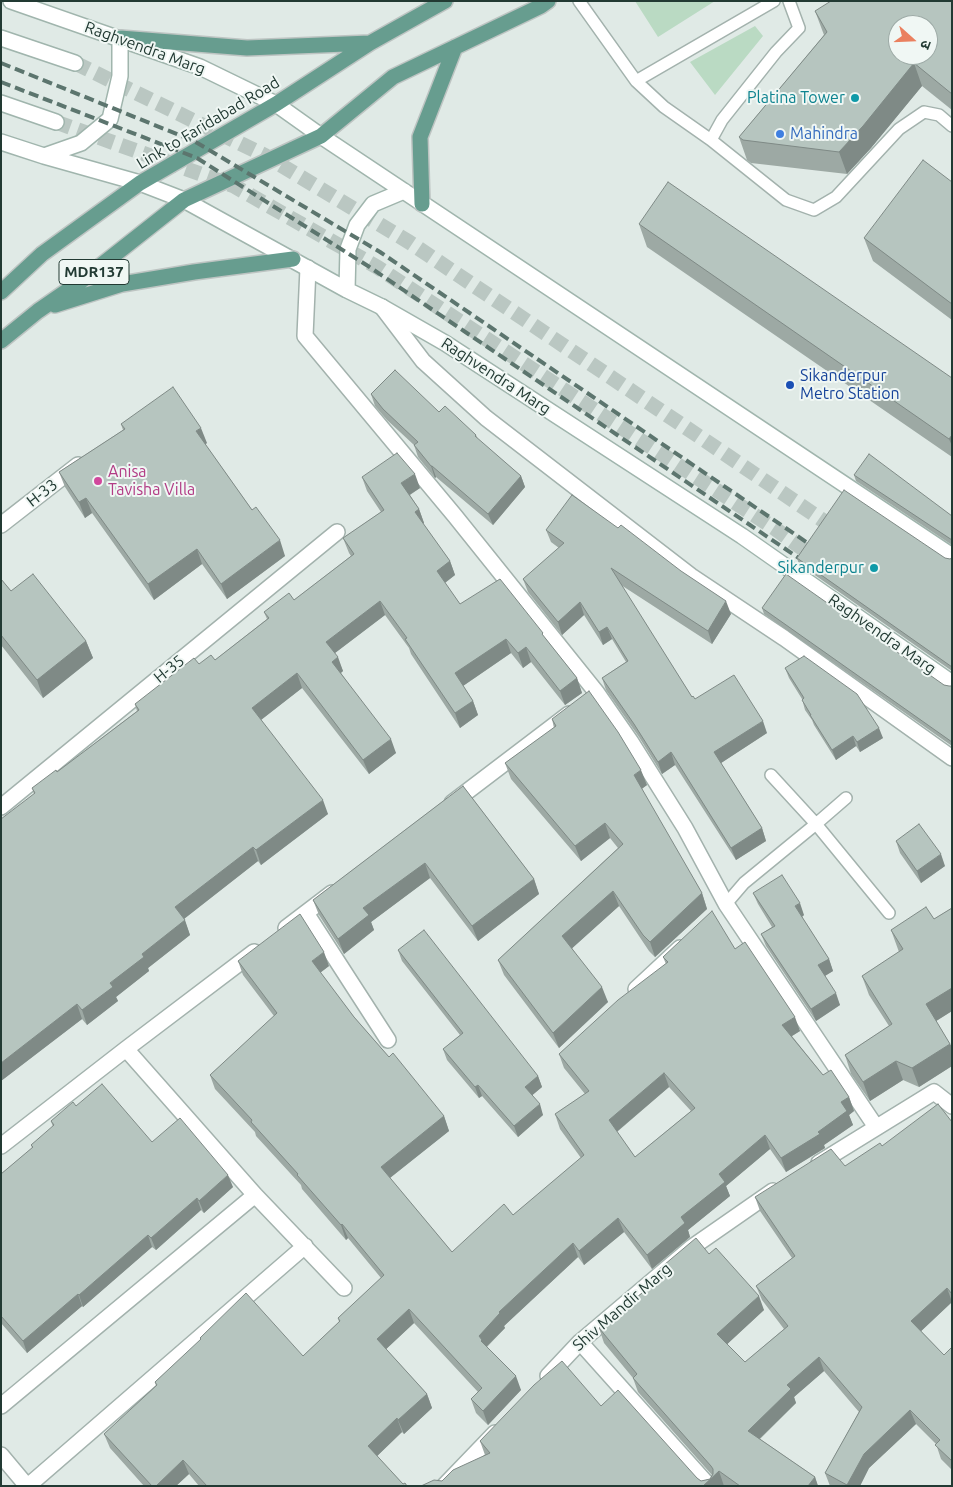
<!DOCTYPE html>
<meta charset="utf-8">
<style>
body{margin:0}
#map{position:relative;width:953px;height:1487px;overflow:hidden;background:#e0eae6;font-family:Ubuntu,"Noto Sans Devanagari",sans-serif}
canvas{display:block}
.frame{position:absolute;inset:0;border:2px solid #223a33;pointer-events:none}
.north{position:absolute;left:888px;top:15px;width:50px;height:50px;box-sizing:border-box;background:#f0f7f4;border:1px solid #9eaba7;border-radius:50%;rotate:110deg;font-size:14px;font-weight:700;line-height:20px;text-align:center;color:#223a33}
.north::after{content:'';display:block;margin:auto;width:18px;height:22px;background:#ea805f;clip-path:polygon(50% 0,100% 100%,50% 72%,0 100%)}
</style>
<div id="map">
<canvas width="953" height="1487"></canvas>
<div class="frame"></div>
<div class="north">उ</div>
</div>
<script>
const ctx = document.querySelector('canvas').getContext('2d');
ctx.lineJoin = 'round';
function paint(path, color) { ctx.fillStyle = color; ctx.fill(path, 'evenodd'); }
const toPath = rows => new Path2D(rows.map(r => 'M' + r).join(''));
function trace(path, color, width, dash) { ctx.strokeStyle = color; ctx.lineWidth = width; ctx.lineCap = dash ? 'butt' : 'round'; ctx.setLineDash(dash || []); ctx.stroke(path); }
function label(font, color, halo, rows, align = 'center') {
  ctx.font = font + ' Ubuntu,sans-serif'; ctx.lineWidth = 4; ctx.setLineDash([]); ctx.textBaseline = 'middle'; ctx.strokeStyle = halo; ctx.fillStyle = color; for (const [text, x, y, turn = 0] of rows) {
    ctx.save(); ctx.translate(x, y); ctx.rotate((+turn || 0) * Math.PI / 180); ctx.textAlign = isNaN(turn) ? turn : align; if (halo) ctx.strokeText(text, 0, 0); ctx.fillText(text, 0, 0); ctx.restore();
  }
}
paint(toPath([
 [635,1,715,1,658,37],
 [755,26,763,36,715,95,690,62]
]), '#badac3');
trace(toPath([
 [75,63,264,155,409,242,700,437,840,532],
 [56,122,234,186,377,267,774,528,820,561]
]), '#bac7c2', 15, [15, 8]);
const lane = toPath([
 [579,1,636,81,774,1],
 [789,1,799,28,776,52,722,120,711,140,786,200,814,210,836,197,899,129,924,112,939,115,952,126],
 [636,81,664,107,711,140],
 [771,775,816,824,889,913],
 [726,904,744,883,816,824,846,798]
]);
const street = toPath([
 [308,268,305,336,455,516,597,693,631,742,685,828,726,904,876,1127],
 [382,307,423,361,486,418,691,576,784,638,952,758],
 [1,525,78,465],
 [452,803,569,714],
 [1,807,337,532],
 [306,913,388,1040],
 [286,928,332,893],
 [636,989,680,948],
 [126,1049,255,1195,344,1288],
 [1,1146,126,1049,254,952],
 [819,1163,934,1092,952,1106],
 [580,1342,709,1486],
 [548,1376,580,1342,691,1248,773,1191],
 [1,1406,255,1195],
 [1,1455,27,1486],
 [28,1486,305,1246],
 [444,1486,495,1433]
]);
const secondary = toPath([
 [11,1,200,67,276,104,321,136,952,556],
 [1,38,75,63],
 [1,103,56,122],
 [1,142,44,156,140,183,184,200,347,290,382,307,445,343,742,536,952,683],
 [44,156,81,143,110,119,120,76,120,38],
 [347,290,348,249,357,225,373,204,404,191]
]);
const primary = toPath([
 [120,38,247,48,370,43],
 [422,204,420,137,455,47],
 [1,292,42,254,140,183,276,104,370,43,445,1],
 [55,305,122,284,194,272,293,259],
 [1,341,38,311,80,282,184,200,321,136,393,77,541,6,548,1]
]);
trace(lane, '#a3b2ad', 14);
trace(street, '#a3b2ad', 18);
trace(secondary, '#a0b5ad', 18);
trace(primary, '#bdc4c2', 18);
trace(lane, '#fff', 11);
trace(street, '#fff', 15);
trace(secondary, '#fff', 15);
trace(primary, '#679d8f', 15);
trace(toPath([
 [1,63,194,141,380,252,818,550],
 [1,82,197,158,368,266,809,565]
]), '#5c756e', 4, [10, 5]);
paint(toPath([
 [952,1,952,110,922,86,871,148,847,174,751,163,747,160,739,137,824,35,815,11],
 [952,182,952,320,873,261,864,238],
 [639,224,952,378,952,457,647,247],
 [371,394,439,412,476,435,478,439,521,476,525,487,493,525,436,477,435,478,418,457,414,445,387,420,375,406],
 [121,424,207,443,205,444,285,556,227,599,202,564,154,600,92,513,85,518,65,487,59,472,123,430],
 [854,475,952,516,952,545,856,481],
 [362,477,420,488,410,495,419,509,424,523,423,524,450,561,455,575,445,583,460,604,545,638,577,678,582,693,565,705,531,662,523,668,511,653,463,686,473,701,478,715,460,728,411,654,409,648,385,615,335,653,343,671,341,673,396,753,369,774,302,688,261,720,328,814,261,865,258,861,184,919,190,935,148,968,149,971,116,997,118,1001,87,1025,82,1019,1,1081,34,794,32,788,57,772,137,711,135,704,199,664,215,660,267,619,264,612,294,600,351,556,349,553,343,538,381,512,367,491],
 [546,530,731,614,712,644,621,585,692,697,695,699,767,733,721,763,762,828,766,841,736,860,675,765,662,774,639,737,606,690,602,678,626,662,612,639,603,645,584,615,562,635,528,592,523,579,559,548,551,542],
 [797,558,945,558,950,559,952,558,952,671,799,564],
 [1,579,11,591,86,641,93,658,43,698,1,645],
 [762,608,944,685,949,686,952,686,952,746,764,614],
 [785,668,883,738,860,752,856,746,836,760,814,725,812,720,805,710,802,699,789,678],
 [552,719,647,785,641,789,702,893,707,909,655,957,649,951,619,906,572,948,608,1002,559,1048,504,975,498,960,618,848,610,838,581,861,511,779,505,763,554,728],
 [463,786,534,879,539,894,478,941,430,878,371,922,374,930,344,954,319,915,313,900],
 [896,841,945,866,921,883,900,853],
 [753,893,804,915,802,917,829,959,833,971,825,976,840,1005,816,1021,766,946,761,934,772,927,758,904],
 [952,908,952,1011,936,1021,950,1044,952,1047,952,1066,919,1087,903,1080,870,1101,851,1074,845,1055,889,1026,869,995,862,976,899,952,891,930,934,919],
 [735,949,800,1031,792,1036,823,1075,849,1097,854,1111,849,1115,853,1125,824,1145,825,1148,786,1172,770,1149,726,1186,730,1196,688,1230,690,1237,652,1269,624,1232,584,1265,578,1257,504,1326,505,1328,487,1347,521,1390,488,1425,476,1413,471,1399,478,1392,414,1323,386,1349,427,1394,432,1408,404,1434,402,1432,377,1456,403,1484,407,1486,199,1486,189,1474,176,1486,144,1486,110,1448,104,1434,156,1386,155,1382,201,1340,200,1338,303,1356,339,1322,338,1318,381,1278,348,1238,346,1240,302,1189,301,1185,256,1136,255,1132,215,1089,210,1075,274,1016,243,975,238,961,329,966,320,973,354,1017,389,1057,444,1116,449,1131,390,1178,452,1252,513,1215,581,1158,560,1129,555,1114,585,1094,564,1068,559,1054,666,964,663,957],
 [669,1087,691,1111,635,1157,617,1132],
 [398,950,538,1076,542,1087,532,1095,543,1115,518,1137,482,1096,479,1098,447,1060,443,1049,460,1035,402,961],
 [76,1106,152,1142,233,1187,204,1213,201,1210,156,1250,152,1247,83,1307,82,1306,27,1353,1,1323,1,1174,32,1148,31,1145,53,1127,51,1121],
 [952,1122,952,1302,921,1331,944,1355,952,1347,952,1470,941,1459,936,1444,916,1424,869,1468,860,1486,830,1486,825,1473,859,1412,824,1371,794,1397,796,1403,760,1439,815,1477,818,1486,421,1486,442,1481,485,1455,480,1441,601,1406,701,1481,710,1479,712,1475,638,1392,633,1378,604,1343,599,1328,661,1277,658,1270,709,1254,764,1310,727,1344,745,1362,784,1329,762,1300,756,1286,792,1258,760,1211,755,1197,845,1166,882,1146]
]), '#9da9a4');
paint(toPath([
 [914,63,922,86,871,148,847,174,839,152],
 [201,428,207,443,202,447,196,431],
 [952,435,952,446,949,439],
 [431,466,432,466,436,477,435,478],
 [415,474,420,488,406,497,401,483],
 [521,476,525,487,493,525,488,514],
 [86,498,92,513,85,518,79,502],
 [419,509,424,523,420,526,415,512],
 [280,540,285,556,227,599,221,584],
 [197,549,202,564,154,600,148,584],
 [450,561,455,575,442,585,437,571],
 [380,601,385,615,331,656,326,642],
 [726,601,731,614,712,644,708,631],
 [580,602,584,615,562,635,558,622],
 [607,627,612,639,603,645,599,632],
 [506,639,511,653,460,688,455,673],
 [86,641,93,658,43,698,37,680],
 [526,647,531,662,523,668,518,653],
 [338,657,343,671,337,676,332,662],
 [297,673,302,688,257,723,252,708],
 [577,678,582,693,565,705,560,691],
 [473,701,478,715,460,728,455,713],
 [763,721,767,733,718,765,714,752],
 [879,728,883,738,860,752,857,742],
 [853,736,856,746,836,760,832,750],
 [391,739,396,753,369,774,363,760],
 [671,752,675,765,662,774,658,762],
 [641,770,647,785,639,791,634,775],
 [323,800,328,814,261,865,256,850],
 [605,823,610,838,581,861,575,846],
 [762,828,766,841,736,860,731,848],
 [253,847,258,861,180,922,175,907],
 [941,854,945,866,921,883,917,871],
 [425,863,430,878,371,922,374,930,344,954,338,939,363,908],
 [534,879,539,894,478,941,472,926],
 [613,891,619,906,568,952,562,936],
 [702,893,707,909,655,957,650,942],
 [800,903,804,915,800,918,795,906],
 [185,920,190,935,148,968,149,971,116,997,118,1001,87,1025,82,1010,142,954],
 [324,952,329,966,317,975,312,961],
 [829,959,833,971,823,977,818,965],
 [602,987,608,1002,559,1048,553,1033],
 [952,988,952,1011,933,1023,926,1004],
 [836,993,840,1005,816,1021,811,1009],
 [77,1004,82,1019,1,1081,1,1063],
 [795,1017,800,1031,787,1039,782,1025],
 [950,1044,952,1047,952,1066,919,1087,912,1068],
 [896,1061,903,1080,870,1101,863,1082],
 [664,1073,669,1087,614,1134,609,1120],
 [538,1076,542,1087,529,1098,525,1087],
 [478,1085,482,1096,479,1098,475,1087],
 [849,1097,854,1111,849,1115,853,1125,824,1145,825,1148,786,1172,781,1158,818,1132,841,1102],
 [540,1104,543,1115,518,1137,514,1126],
 [444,1116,449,1131,386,1181,381,1167],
 [765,1135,770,1149,726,1186,730,1196,688,1230,690,1237,652,1269,647,1255,719,1174],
 [228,1175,233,1187,204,1213,199,1201],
 [197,1198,201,1210,156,1250,151,1238],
 [618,1218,624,1232,584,1265,579,1251],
 [342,1224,348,1238,346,1240,341,1225],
 [148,1235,152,1247,83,1307,79,1295],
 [573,1243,578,1257,504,1326,505,1328,485,1348,479,1336,499,1312],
 [947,1288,952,1302,917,1335,911,1321],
 [78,1294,82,1306,27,1353,23,1341],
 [759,1296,764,1310,722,1349,717,1334],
 [409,1309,414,1323,382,1353,377,1339],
 [819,1357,824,1371,794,1397,796,1403,753,1445,748,1431,787,1385],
 [516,1376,521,1390,488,1425,483,1411],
 [427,1394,432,1408,404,1434,398,1420],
 [910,1410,916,1424,869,1468,860,1486,848,1486,847,1485,864,1454],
 [397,1418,402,1432,373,1460,368,1446],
 [183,1460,189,1474,176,1486,156,1486],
 [719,1471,724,1486,703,1486],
 [815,1477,818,1486,808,1486]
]), '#7f8a86');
const building = toPath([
 [831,1,952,1,952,94,914,63,863,126,839,152,743,140,739,137,827,32,815,11,831,1],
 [898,25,928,25,928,55,898,55,898,25],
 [923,160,952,182,952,304,864,238,923,160],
 [668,182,952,378,952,435,949,439,639,224,668,182],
 [395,370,439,412,445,406,476,435,475,436,521,476,488,514,432,466,431,466,414,445,418,442,383,409,371,394,395,370],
 [173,387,201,428,196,431,252,510,256,507,280,540,221,584,197,549,148,584,86,498,79,502,59,472,125,429,121,424,173,387],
 [397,453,415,474,401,483,419,509,415,512,450,561,437,571,460,604,500,579,543,633,542,634,577,678,560,691,526,647,518,653,506,639,455,673,473,701,455,713,405,639,407,638,380,601,326,642,338,657,332,662,391,739,363,760,297,673,252,708,323,800,256,850,253,847,175,907,185,920,142,954,144,957,110,983,113,987,82,1010,77,1004,1,1063,1,819,35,793,32,788,56,770,57,772,139,710,135,704,194,658,199,664,211,655,215,660,269,618,264,612,289,593,294,600,354,554,343,538,384,510,362,477,397,453],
 [869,454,952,516,952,540,854,475,869,454],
 [844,490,945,558,950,559,952,558,952,667,797,558,844,490],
 [572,495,618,528,621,525,681,571,726,601,708,631,611,568,692,697,693,696,695,699,734,675,763,721,714,752,762,828,731,848,671,752,658,762,634,724,602,678,628,661,607,627,599,632,580,602,558,622,523,579,564,543,546,530,572,495],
 [33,574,86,641,37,680,1,635,1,579,11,591,33,574],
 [786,574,944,685,949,686,952,686,952,742,762,608,786,574],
 [804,656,857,694,879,728,857,742,853,736,832,750,810,715,811,715,802,700,804,698,785,668,804,656],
 [589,691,618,732,641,770,634,775,702,893,650,942,643,935,613,891,562,936,602,987,553,1033,498,960,623,844,605,823,575,846,505,763,556,726,552,719,589,691],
 [463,786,534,879,472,926,425,863,363,908,369,915,338,939,313,900,463,786],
 [919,824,941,854,917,871,896,841,919,824],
 [782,875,800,903,795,906,829,959,818,965,836,993,811,1009,761,934,775,926,753,893,782,875],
 [926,907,934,919,952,908,952,988,926,1004,950,1044,912,1068,896,1061,863,1082,845,1055,892,1024,862,976,903,949,891,930,926,907],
 [712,911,735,949,745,942,795,1017,782,1025,823,1075,831,1070,849,1097,841,1102,847,1111,818,1132,820,1134,781,1158,765,1135,719,1174,725,1182,681,1217,685,1223,647,1255,618,1218,579,1251,573,1243,499,1312,500,1313,479,1336,482,1340,481,1341,516,1376,483,1411,471,1399,482,1388,409,1309,377,1339,427,1394,398,1420,397,1418,368,1446,403,1484,405,1483,407,1486,207,1486,183,1460,156,1486,152,1486,104,1434,157,1385,155,1382,201,1339,200,1338,246,1293,303,1356,340,1321,338,1318,384,1275,342,1224,341,1225,297,1175,298,1174,251,1122,252,1120,210,1075,277,1013,238,961,300,914,324,952,312,961,354,1017,389,1057,393,1053,444,1116,381,1167,452,1252,504,1204,513,1215,584,1155,555,1114,589,1091,559,1054,618,1000,668,962,663,957,712,911],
 [664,1073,695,1108,635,1157,609,1120,664,1073],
 [424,930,538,1076,525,1087,540,1104,514,1126,478,1085,475,1087,443,1049,463,1033,398,950,424,930],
 [102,1084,152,1142,180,1118,228,1175,199,1201,197,1198,151,1238,148,1235,79,1295,78,1294,23,1341,1,1316,1,1174,33,1147,31,1145,54,1125,51,1121,73,1102,76,1106,102,1084],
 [938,1104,952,1122,952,1294,947,1288,911,1321,944,1355,952,1347,952,1461,935,1445,940,1440,910,1410,864,1454,847,1485,825,1473,862,1407,819,1357,787,1385,791,1389,748,1431,815,1477,808,1486,740,1486,719,1471,703,1486,421,1486,434,1480,442,1481,453,1470,490,1453,480,1441,534,1385,562,1361,601,1406,618,1390,697,1478,701,1481,710,1479,713,1474,713,1469,711,1466,633,1378,637,1374,599,1328,663,1276,658,1270,696,1238,709,1254,716,1248,759,1296,717,1334,745,1362,788,1326,756,1286,795,1256,755,1197,831,1149,845,1166,880,1143,882,1146,938,1104]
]);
paint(building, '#b6c5bf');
trace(building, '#7f8a86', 1);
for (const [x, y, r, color] of [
 [855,98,5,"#0f9aa8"],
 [780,134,5,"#3f7fe0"],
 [790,385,5,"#1a4fb4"],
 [98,481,5,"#d1479c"],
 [874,568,5,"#0f9aa8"]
]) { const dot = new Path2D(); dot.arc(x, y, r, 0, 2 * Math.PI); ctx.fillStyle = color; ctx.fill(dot); trace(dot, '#f0f7f4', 2); }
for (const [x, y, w] of [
 [94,272,70]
]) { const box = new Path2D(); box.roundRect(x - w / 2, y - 12.5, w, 25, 4); ctx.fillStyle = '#f0f7f4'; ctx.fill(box); trace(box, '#223a33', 1); }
label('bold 15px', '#223a33', null, [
 ["MDR137",94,272]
]);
label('16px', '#223a33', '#f0f7f4', [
 ["Raghvendra Marg",145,48,20],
 ["Link to Faridabad Road",208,123,-31],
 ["Raghvendra Marg",496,376,33],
 ["H-33",42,493,-38],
 ["Raghvendra Marg",882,634,35],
 ["H-35",169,669,-39],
 ["Shiv Mandir Marg",622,1307,-41]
]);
label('16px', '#0d838f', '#f0f7f4', [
 ["Platina Tower",845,98],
 ["Sikanderpur",864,568]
], 'right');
label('16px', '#366cbe', '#f0f7f4', [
 ["Mahindra",790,134]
], 'left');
label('16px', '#164399', '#f0f7f4', [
 ["Sikanderpur",800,376],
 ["Metro Station",800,394]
], 'left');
label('16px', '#b23c85', '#f0f7f4', [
 ["Anisa",108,472],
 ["Tavisha Villa",108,490]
], 'left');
</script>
